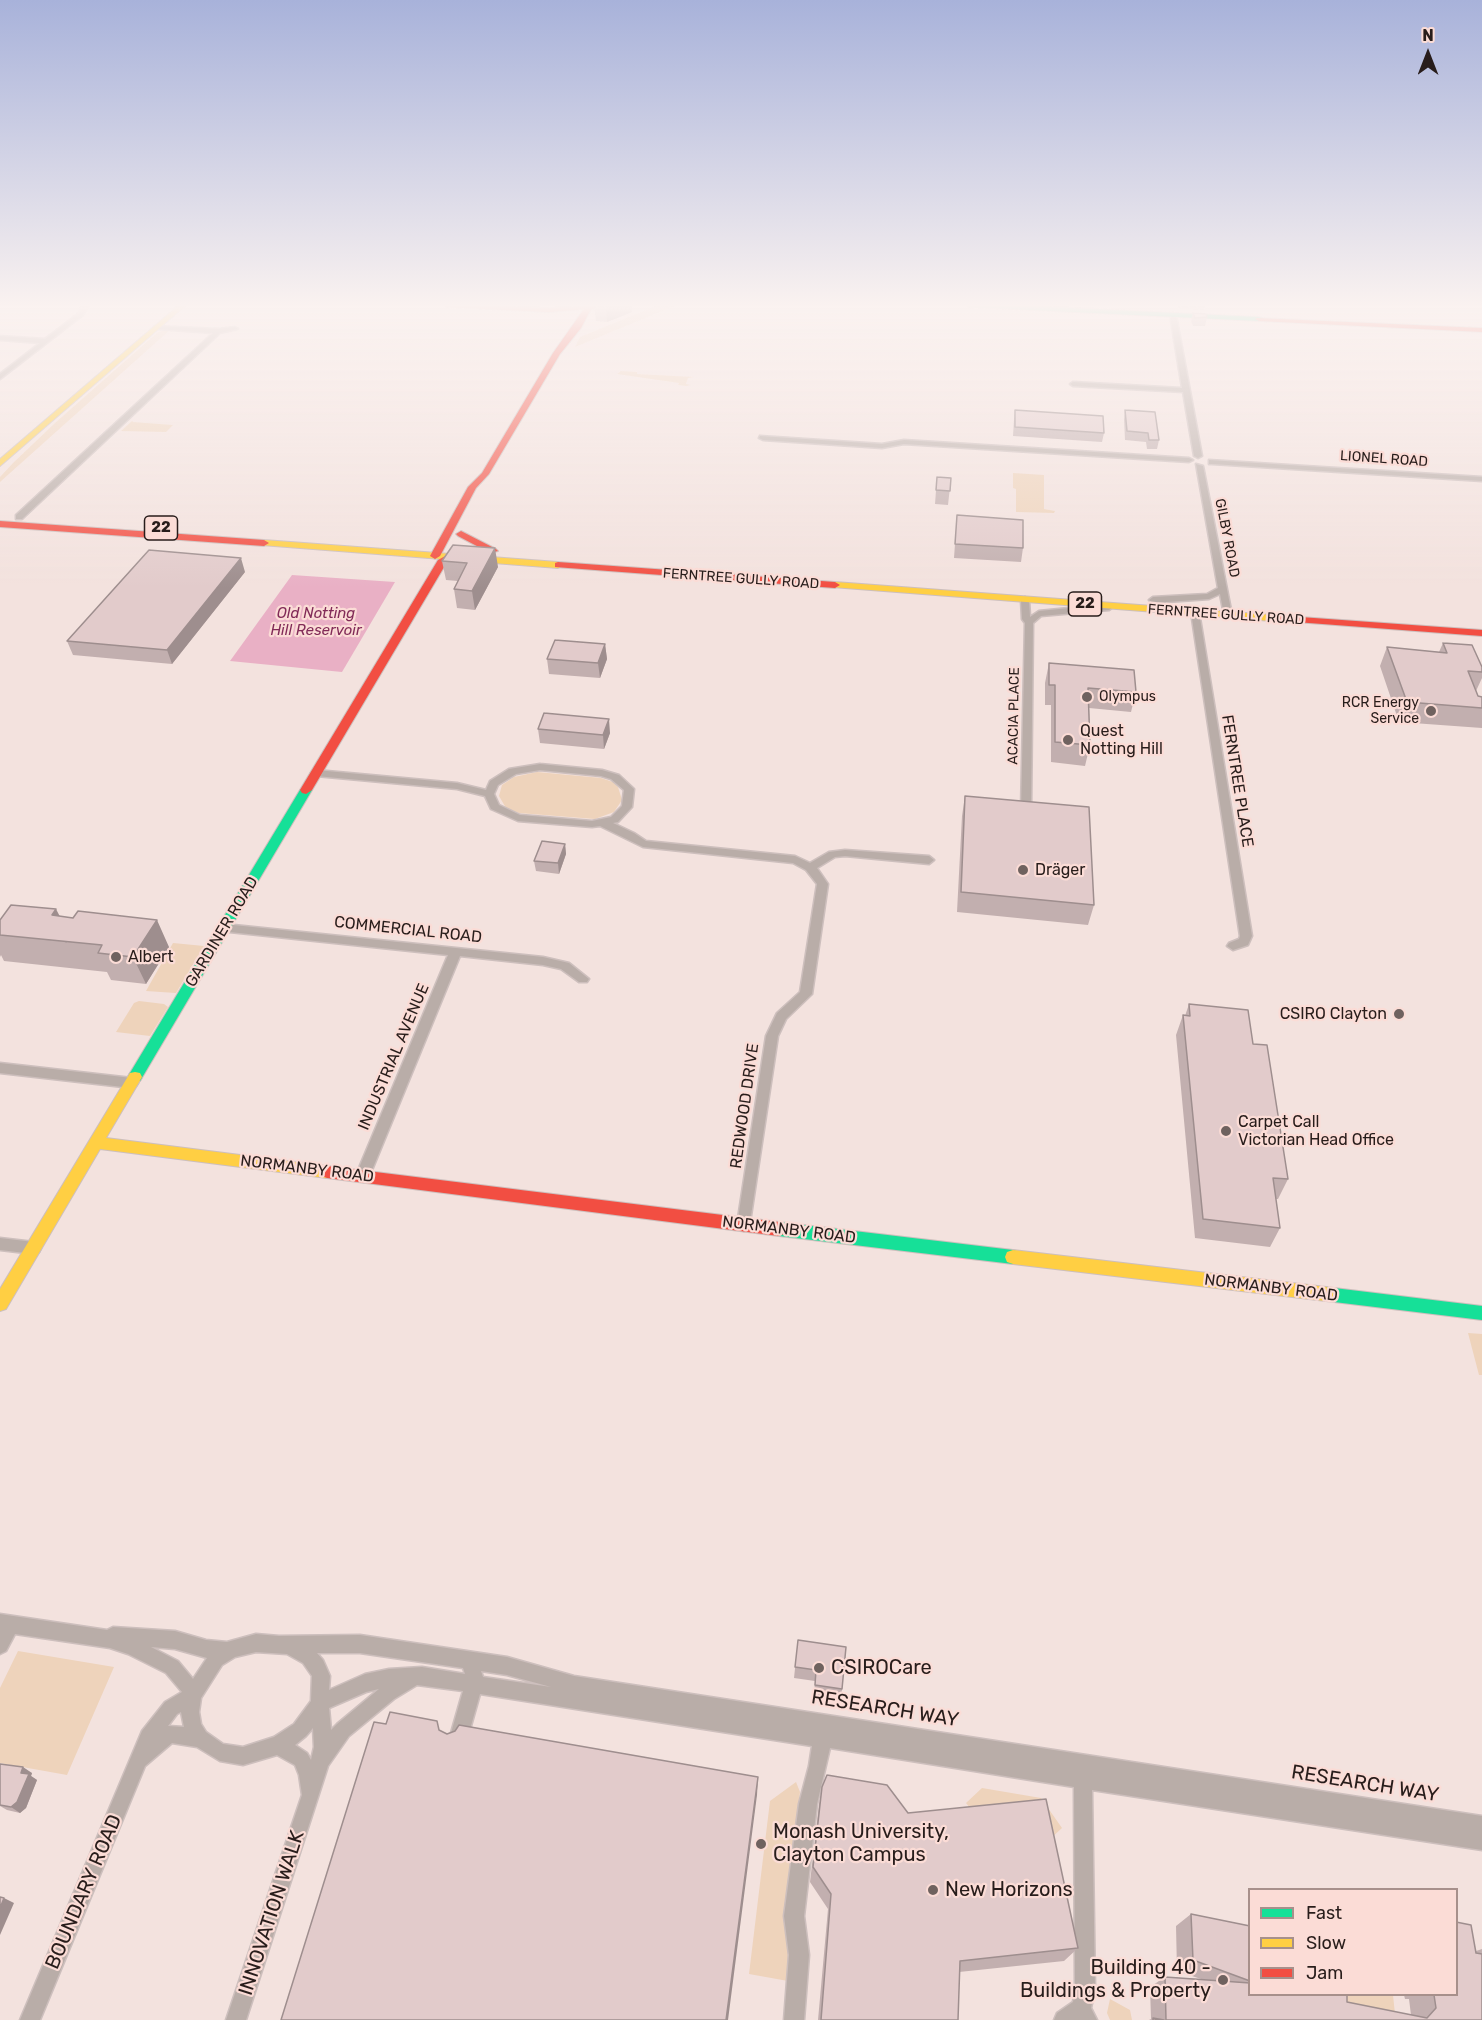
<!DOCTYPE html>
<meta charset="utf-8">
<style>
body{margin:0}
#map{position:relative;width:1482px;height:2020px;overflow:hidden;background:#f3e2de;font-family:Rubik,sans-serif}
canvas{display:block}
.legend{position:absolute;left:1248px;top:1888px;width:210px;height:108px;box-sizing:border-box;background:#fbdcd6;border:2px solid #a7908b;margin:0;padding:8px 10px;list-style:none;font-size:18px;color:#281d1b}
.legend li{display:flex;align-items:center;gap:12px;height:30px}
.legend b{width:30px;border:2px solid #a7908b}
.north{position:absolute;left:1398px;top:24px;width:60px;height:60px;-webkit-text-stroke:4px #fbdcd6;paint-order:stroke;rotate:0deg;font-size:16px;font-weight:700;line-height:24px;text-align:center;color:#281d1b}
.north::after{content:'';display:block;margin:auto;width:21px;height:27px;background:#281d1b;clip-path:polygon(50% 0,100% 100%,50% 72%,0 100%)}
</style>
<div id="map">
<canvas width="1482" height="2020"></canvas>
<ul class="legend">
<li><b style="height:8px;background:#16e098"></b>Fast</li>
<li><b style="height:8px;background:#ffcf43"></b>Slow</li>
<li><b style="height:8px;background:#f24e42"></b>Jam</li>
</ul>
<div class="north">N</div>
</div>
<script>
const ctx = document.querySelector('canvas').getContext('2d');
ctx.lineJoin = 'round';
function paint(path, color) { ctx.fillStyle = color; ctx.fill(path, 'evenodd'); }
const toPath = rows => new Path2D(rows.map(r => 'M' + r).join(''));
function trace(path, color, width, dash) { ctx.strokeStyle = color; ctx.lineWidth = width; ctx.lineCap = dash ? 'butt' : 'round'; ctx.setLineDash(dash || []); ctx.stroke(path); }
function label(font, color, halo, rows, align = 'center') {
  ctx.font = font + ' Rubik,sans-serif'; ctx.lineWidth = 4.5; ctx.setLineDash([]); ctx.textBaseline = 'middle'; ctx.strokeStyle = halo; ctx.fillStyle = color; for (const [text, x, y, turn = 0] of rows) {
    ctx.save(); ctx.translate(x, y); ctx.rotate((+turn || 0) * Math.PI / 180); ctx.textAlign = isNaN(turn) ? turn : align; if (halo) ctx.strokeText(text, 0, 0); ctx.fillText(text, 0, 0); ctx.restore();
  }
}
paint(toPath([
 [658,305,677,305,575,347,580,337],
 [171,329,0,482,0,477,13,463,55,423,158,332],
 [621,371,637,372,637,374,694,377,688,378,686,384,691,385,686,386,678,385,679,383,617,374],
 [132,421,133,422,173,425,166,432,121,431],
 [1013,473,1044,475,1044,509,1055,511,1054,513,1016,512,1016,489,1013,488],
 [537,772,601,778,613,782,618,787,622,800,614,812,595,819,519,813,506,808,499,796,502,785,514,777],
 [173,943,204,946,176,993,146,991],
 [139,1001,164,1004,168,1007,150,1036,116,1032,134,1003],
 [1468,1333,1482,1334,1482,1375,1479,1375],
 [18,1651,114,1667,67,1775,0,1763,0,1688],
 [796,1782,800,1792,785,1916,791,1967,788,1981,749,1974,770,1801],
 [982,1788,1041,1798,1062,1828,1049,1840,982,1823,966,1803],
 [1326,1995,1393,1995,1395,2014,1326,2000],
 [1110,1999,1130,2010,1132,2020,1110,2020,1107,2013]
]), '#eed3bb');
paint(toPath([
 [292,575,395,582,342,672,230,661]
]), '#e9b0c5');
const street = toPath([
 [83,305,89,305,83,315,0,379,0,374,40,343,0,340,0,336,45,339,79,313,83,305],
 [1173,313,1176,315,1202,456,1198,458,1194,456,1183,392,1073,386,1070,384,1073,382,1182,388,1170,315,1173,313],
 [155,326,218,329,235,327,238,329,220,333,22,519,16,519,16,515,213,333,157,329,155,328,155,326],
 [760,436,882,444,904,440,1189,458,1193,460,1189,462,904,444,882,448,763,440,759,438,760,436],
 [1209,460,1482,477,1482,481,1212,464,1209,464,1209,460],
 [1196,464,1203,466,1232,615,1228,618,1224,615,1220,594,1209,599,1153,603,1149,600,1153,597,1207,594,1218,588,1196,464],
 [1025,597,1029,600,1030,617,1039,611,1109,604,1113,607,1109,610,1041,616,1033,623,1031,811,1026,814,1021,811,1025,623,1022,619,1021,600,1025,597],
 [1195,609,1199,612,1252,936,1248,945,1233,950,1227,946,1229,943,1239,939,1240,936,1191,612,1195,609],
 [540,764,602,770,619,775,634,789,632,807,618,822,613,823,634,833,646,841,795,856,810,863,829,852,845,850,929,856,934,860,929,864,845,856,835,857,817,868,828,884,812,994,786,1019,778,1036,749,1229,744,1231,739,1229,737,1225,766,1036,777,1013,800,992,817,884,806,870,793,863,643,847,600,826,592,827,518,821,491,809,485,796,457,789,316,776,311,773,316,770,457,783,486,790,490,781,509,769,540,764],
 [540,770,601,776,611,779,624,790,622,806,611,817,592,821,520,815,499,805,494,794,498,785,516,774,540,770],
 [224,924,543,957,569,963,589,979,587,982,579,982,561,969,543,965,460,956,370,1175,368,1179,363,1180,358,1179,356,1175,448,955,220,931,218,928,220,925,224,924],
 [0,1063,132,1078,136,1080,138,1083,136,1086,132,1088,0,1073,0,1063],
 [0,1238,34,1242,39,1244,41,1248,39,1252,34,1254,0,1250,0,1238],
 [0,1614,107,1630,113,1627,175,1631,206,1640,227,1642,256,1634,279,1636,360,1635,507,1657,574,1676,1482,1816,1482,1850,1092,1790,1095,1989,1091,2008,1097,2020,1054,2020,1057,2013,1073,2002,1075,1989,1074,1787,830,1748,817,1804,804,1916,809,1955,804,2020,784,2020,789,1955,784,1916,799,1804,809,1766,812,1746,480,1694,467,1740,464,1746,458,1749,452,1746,449,1740,463,1691,417,1685,394,1699,349,1736,328,1766,246,2020,226,2020,302,1795,299,1775,295,1765,277,1755,243,1765,220,1761,197,1747,172,1743,145,1766,40,2020,20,2020,142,1731,165,1702,182,1692,166,1673,128,1654,110,1648,15,1634,6,1651,0,1654,0,1614],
 [151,1647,175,1649,207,1658,193,1679,178,1661,151,1647],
 [256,1652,287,1654,303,1663,312,1676,311,1701,294,1724,274,1737,243,1747,223,1744,206,1732,201,1724,199,1712,201,1698,222,1665,235,1657,256,1652],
 [317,1653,360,1653,463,1668,465,1674,422,1667,389,1669,365,1674,329,1690,330,1676,323,1660,317,1653],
 [481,1671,507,1675,551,1687,483,1677,481,1671],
 [379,1689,337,1724,331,1730,329,1708,366,1692,379,1689],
 [181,1712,184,1727,168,1726,177,1714,181,1712],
 [313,1728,314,1747,311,1760,307,1753,295,1745,306,1736,313,1728]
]);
const fast = toPath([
 [967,305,1013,305,1259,317,1263,319,1259,321,970,307,967,305],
 [306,786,312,790,140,1081,130,1081,128,1077,130,1073,300,790,306,786],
 [779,1222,1013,1250,1019,1252,1021,1257,1019,1262,1013,1264,779,1236,774,1234,771,1229,774,1224,779,1222],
 [1326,1287,1482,1306,1482,1320,1326,1301,1320,1299,1318,1294,1320,1289,1326,1287]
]);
const slow = toPath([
 [179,305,186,305,0,466,0,459,179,305],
 [264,540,558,562,563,565,558,568,261,545,261,541,264,540],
 [835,582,1272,615,1277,618,1272,621,832,587,832,583,835,582],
 [135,1072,140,1073,142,1077,106,1138,327,1166,332,1168,335,1172,332,1176,327,1178,100,1149,6,1309,0,1311,0,1289,130,1073,135,1072],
 [1013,1250,1326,1287,1332,1289,1334,1294,1332,1299,1326,1301,1013,1264,1007,1262,1005,1257,1007,1252,1013,1250]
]);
const jam = toPath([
 [445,305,549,308,619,305,591,309,581,328,560,354,489,474,476,488,440,556,435,559,430,556,468,487,482,473,553,353,584,309,549,312,448,307,445,305],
 [1257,318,1482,328,1482,332,1259,321,1255,319,1257,318],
 [0,521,264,540,269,543,264,546,0,527,0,521],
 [461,531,496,549,498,551,490,553,458,536,456,534,461,531],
 [447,555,455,557,447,562,312,790,306,794,302,793,300,790,438,560,447,555],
 [558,562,835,582,840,585,835,588,555,567,555,563,558,562],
 [1272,615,1482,630,1482,636,1269,620,1267,618,1272,615],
 [327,1166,779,1222,784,1224,787,1229,784,1234,779,1236,327,1178,322,1176,319,1172,322,1168,327,1166]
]);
trace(street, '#cdbfbd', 3);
trace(fast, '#cdbfbd', 2);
trace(slow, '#cdbfbd', 2);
trace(jam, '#cdbfbd', 2);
paint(street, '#b9ada8');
paint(fast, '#16e098');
paint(slow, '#ffcf43');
paint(jam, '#f24e42');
paint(toPath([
 [594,305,632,305,632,312,607,322,596,321],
 [1178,305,1207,305,1207,306,1205,306,1204,310,1179,309],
 [1193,313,1207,317,1205,326,1193,326,1191,321],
 [1015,410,1104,433,1102,442,1013,436,1014,419],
 [1125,410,1159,440,1157,449,1147,449,1146,442,1125,440,1124,419],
 [937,477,951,478,948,505,935,504],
 [957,515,1023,548,1021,562,954,558],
 [453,545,498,567,475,610,457,608,454,589,458,581,446,580,442,561],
 [245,572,172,664,73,655,67,641],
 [1443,643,1482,667,1482,678,1476,691,1478,696,1482,697,1482,728,1399,722,1380,666,1387,647,1439,652],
 [605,644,607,659,600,678,549,674,547,659],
 [1049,663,1136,692,1131,712,1089,708,1090,745,1085,766,1051,762,1051,705,1045,705,1045,683],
 [538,729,610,733,604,749,540,743],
 [965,796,1094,905,1088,925,957,912,962,816],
 [565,844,566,854,559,874,536,871,534,861],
 [60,916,169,947,146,984,111,980,107,972,4,961,1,955,0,957,0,920],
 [1189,1004,1253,1044,1288,1179,1278,1199,1276,1199,1280,1228,1270,1247,1195,1238,1176,1035,1183,1015,1185,1016],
 [798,1640,842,1689,841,1700,814,1695,815,1681,794,1678],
 [0,1764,32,1773,31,1776,37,1780,26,1808,20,1813,7,1810,0,1806],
 [822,1787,908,1813,1078,1948,1064,1961,959,1972,958,2020,818,2020,828,1909,810,1882,819,1804],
 [1191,1914,1250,1926,1250,1995,1347,2002,1411,2015,1409,1999,1405,1999,1404,1995,1456,1995,1476,1951,1482,1949,1482,2020,1149,2020,1151,2019,1150,1987,1165,1977,1201,1979,1177,1971,1176,1926]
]), '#c2afaf');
paint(toPath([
 [608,305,632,305,632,312,607,322,606,306],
 [495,548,498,567,475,610,472,591],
 [241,558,245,572,172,664,167,650],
 [605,644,607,659,600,678,598,663],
 [609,719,610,733,604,749,603,735],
 [565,844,566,854,559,874,558,863],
 [56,909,70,936,66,943,52,915],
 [157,920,169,947,146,984,133,957],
 [23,1767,32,1773,31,1776,37,1780,26,1808,20,1813,11,1807],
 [758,1777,757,1795,728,2020,726,2020],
 [4,1898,14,1903,0,1935,0,1908]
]), '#9e8e8e');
const building = toPath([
 [1193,313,1206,314,1207,317,1195,318,1193,313],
 [1015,410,1103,416,1104,433,1015,427,1015,410],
 [1125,410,1155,412,1159,440,1149,440,1148,433,1127,431,1125,410],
 [937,477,951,478,950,491,936,490,937,477],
 [957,515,1023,520,1023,548,955,544,957,515],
 [453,545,495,548,472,591,454,589,467,563,442,561,453,545],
 [149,550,241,558,167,650,67,641,149,550],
 [555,640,605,644,598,663,547,659,555,640],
 [1443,643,1472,645,1482,667,1482,672,1468,671,1478,696,1482,697,1482,708,1407,702,1387,647,1447,653,1443,643],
 [1049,663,1134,670,1136,692,1088,688,1090,745,1055,742,1055,685,1049,685,1049,663],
 [544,713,609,719,603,735,538,729,544,713],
 [965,796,1089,807,1094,905,961,892,965,796],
 [542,841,565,844,558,863,534,861,542,841],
 [11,905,56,909,52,915,73,918,78,911,157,920,133,957,98,953,102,945,0,935,0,920,11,905],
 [1189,1004,1248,1010,1253,1044,1267,1045,1288,1179,1273,1178,1280,1228,1203,1219,1183,1015,1190,1016,1189,1004],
 [798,1640,846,1647,842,1689,815,1685,816,1670,795,1667,798,1640],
 [390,1712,437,1721,439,1730,447,1734,455,1731,459,1725,758,1777,726,2020,281,2020,374,1722,386,1724,390,1712],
 [0,1764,23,1767,21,1773,29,1774,17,1802,11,1807,0,1805,0,1764],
 [827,1775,887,1785,908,1813,1046,1799,1078,1948,960,1961,958,2020,821,2020,831,1894,813,1867,822,1787,827,1775],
 [0,1897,4,1898,0,1908,0,1897],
 [1191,1914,1250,1926,1250,1981,1193,1960,1191,1914],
 [1456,1922,1471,1925,1476,1953,1482,1954,1482,2020,1166,2020,1165,1977,1250,1983,1250,1995,1347,1995,1347,2002,1427,2018,1436,2008,1434,1995,1456,1995,1456,1922],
 [1153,2018,1164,2020,1153,2020,1153,2018]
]);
paint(building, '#e2cbcb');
trace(building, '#9e8e8e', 1.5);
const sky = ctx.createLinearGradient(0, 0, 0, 588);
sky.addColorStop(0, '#a8b2da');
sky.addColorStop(0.52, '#faf2f0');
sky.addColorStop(1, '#faf2f000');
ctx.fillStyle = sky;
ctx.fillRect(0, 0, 1482, 588);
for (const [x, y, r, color] of [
 [1087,697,6,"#6f625f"],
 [1431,711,6,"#6f625f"],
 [1068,740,6,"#6f625f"],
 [1023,870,6,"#6f625f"],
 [116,957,6,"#6f625f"],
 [1399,1014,6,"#6f625f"],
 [1226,1131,6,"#6f625f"],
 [819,1668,6,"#6f625f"],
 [761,1844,6,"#6f625f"],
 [933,1890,6,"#6f625f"],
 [1223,1980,6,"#6f625f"]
]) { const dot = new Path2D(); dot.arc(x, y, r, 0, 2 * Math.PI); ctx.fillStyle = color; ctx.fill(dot); trace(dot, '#fbdcd6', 2); }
label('14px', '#281d1b', '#fbdcd6', [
 ["LIONEL ROAD",1384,459,4],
 ["GILBY ROAD",1227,538,79],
 ["FERNTREE GULLY ROAD",741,579,4],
 ["FERNTREE GULLY ROAD",1226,615,4],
 ["ACACIA PLACE",1014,716,-89]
]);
label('14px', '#281d1b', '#fbdcd6', [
 ["Olympus",1099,697],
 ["RCR Energy",1419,703,"right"],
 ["Service",1419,719,"right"]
], 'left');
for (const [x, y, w] of [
 [161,528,33],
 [1085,604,33]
]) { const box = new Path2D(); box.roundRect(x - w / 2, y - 12, w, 24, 4.5); ctx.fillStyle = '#fbdcd6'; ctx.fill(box); trace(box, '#281d1b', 1.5); }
label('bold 15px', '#281d1b', null, [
 ["22",161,528],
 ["22",1085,604]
]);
label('italic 15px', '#822b58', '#fbdcd6', [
 ["Old Notting",316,614],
 ["Hill Reservoir",316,631]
]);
label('16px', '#281d1b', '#fbdcd6', [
 ["Quest",1080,731],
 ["Notting Hill",1080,749],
 ["Dräger",1035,870],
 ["Albert",128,957],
 ["CSIRO Clayton",1387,1014,"right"],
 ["Carpet Call",1238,1122],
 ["Victorian Head Office",1238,1140]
], 'left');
label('16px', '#281d1b', '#fbdcd6', [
 ["FERNTREE PLACE",1237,781,81],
 ["COMMERCIAL ROAD",408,930,6],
 ["GARDINER ROAD",222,932,-59],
 ["INDUSTRIAL AVENUE",394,1057,-67],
 ["REDWOOD DRIVE",745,1106,-82],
 ["NORMANBY ROAD",307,1169,7],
 ["NORMANBY ROAD",789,1230,7],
 ["NORMANBY ROAD",1271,1288,7]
]);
label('20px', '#281d1b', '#fbdcd6', [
 ["CSIROCare",831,1668],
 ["Monash University,",773,1832],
 ["Clayton Campus",773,1855],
 ["New Horizons",945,1890],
 ["Building 40 -",1211,1968,"right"],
 ["Buildings & Property",1211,1991,"right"]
], 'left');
label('20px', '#281d1b', '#fbdcd6', [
 ["RESEARCH WAY",885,1709,9],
 ["RESEARCH WAY",1365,1784,9],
 ["BOUNDARY ROAD",84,1892,-67],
 ["INNOVATION WALK",272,1913,-72]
]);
</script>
